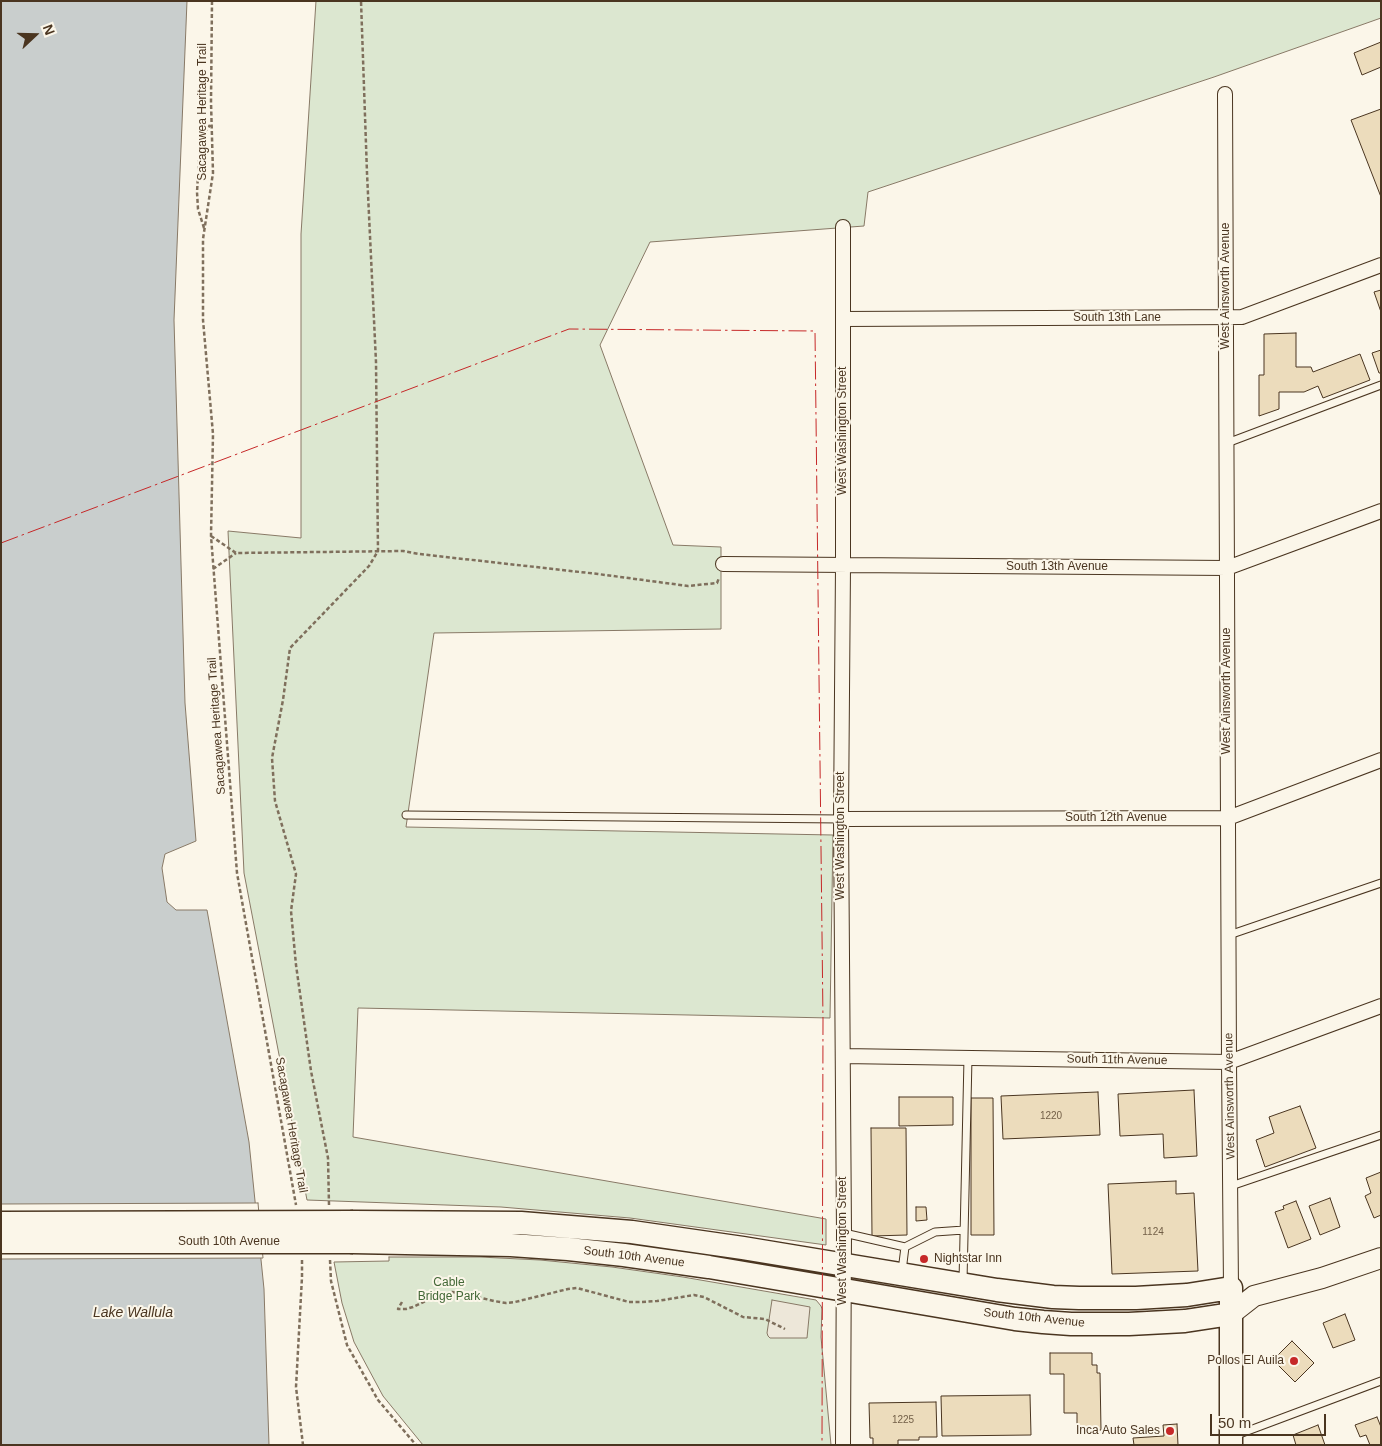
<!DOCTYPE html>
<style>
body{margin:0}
#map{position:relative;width:1382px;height:1446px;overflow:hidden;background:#fbf6e9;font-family:Arial,sans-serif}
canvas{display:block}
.frame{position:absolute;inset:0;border:2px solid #4a3520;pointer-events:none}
.north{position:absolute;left:10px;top:10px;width:50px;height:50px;-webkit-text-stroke:4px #fbf6e9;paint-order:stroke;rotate:69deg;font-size:14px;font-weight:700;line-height:20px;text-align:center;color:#4a3520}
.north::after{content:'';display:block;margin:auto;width:18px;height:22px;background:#4a3520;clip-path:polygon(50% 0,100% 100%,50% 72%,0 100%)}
.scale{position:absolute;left:1210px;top:1414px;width:116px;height:22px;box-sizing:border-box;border:2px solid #4a3520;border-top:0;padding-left:6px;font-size:15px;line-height:18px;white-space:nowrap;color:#4a3520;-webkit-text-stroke:4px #fbf6e9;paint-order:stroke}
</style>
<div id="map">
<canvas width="1382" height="1446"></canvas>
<div class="frame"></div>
<div class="north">N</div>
<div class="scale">50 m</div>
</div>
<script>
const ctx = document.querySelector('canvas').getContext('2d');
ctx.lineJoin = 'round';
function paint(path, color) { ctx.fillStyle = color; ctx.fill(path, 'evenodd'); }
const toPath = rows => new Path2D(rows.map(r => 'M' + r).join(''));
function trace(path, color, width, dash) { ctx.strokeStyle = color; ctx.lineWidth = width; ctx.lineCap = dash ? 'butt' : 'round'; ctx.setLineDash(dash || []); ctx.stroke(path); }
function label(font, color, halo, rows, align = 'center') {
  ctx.font = font + ' Arial,sans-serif'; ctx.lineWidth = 4; ctx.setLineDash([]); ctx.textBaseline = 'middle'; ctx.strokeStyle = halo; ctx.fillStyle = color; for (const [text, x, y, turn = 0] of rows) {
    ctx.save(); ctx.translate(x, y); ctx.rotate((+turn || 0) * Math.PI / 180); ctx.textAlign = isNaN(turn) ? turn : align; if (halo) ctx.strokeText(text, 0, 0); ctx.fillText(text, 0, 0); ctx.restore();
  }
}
const green = toPath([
 [316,1,1381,1,1381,18,1214,77,868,192,864,226,650,242,600,345,673,545,721,547,721,629,434,633,406,827,833,835,830,1018,358,1008,353,1137,826,1219,826,1245,630,1218,501,1207,307,1200,244,873,228,531,301,538,301,234,316,1],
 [389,1257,480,1257,540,1260,612,1267,683,1277,816,1300,821,1306,822,1309,821,1337,831,1445,423,1445,383,1396,354,1342,342,1303,334,1262,389,1261,389,1257]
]);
paint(green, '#dce7d0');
trace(green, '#887966', 1);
const parking = toPath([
 [772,1300,810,1307,807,1338,770,1338,768,1336,767,1333,772,1300]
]);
paint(parking, '#ede7d9');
trace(parking, '#887966', 1);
const water = toPath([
 [1,1,187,1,174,320,185,703,196,841,165,854,162,868,167,902,176,910,207,910,249,1142,264,1289,269,1445,1,1445,1,1]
]);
paint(water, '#c9cecd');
trace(water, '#887966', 1);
const pier = toPath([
 [258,1203,263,1258,1,1259,1,1204,258,1203]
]);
paint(pier, '#fbf6e9');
trace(pier, '#887966', 1);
const building = toPath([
 [1381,42,1381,67,1362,75,1354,53,1381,42],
 [1381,109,1381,197,1351,120,1381,109],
 [1381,290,1381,312,1374,292,1381,290],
 [1296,333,1296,367,1311,367,1313,372,1360,354,1370,380,1323,398,1318,386,1304,392,1279,392,1279,409,1259,416,1259,375,1264,375,1264,334,1296,333],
 [1381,350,1381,373,1379,373,1372,353,1381,350],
 [1194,1090,1197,1156,1164,1158,1163,1134,1120,1136,1118,1094,1194,1090],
 [1098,1092,1100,1135,1003,1139,1001,1096,1098,1092],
 [899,1097,953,1097,953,1125,899,1126,899,1097],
 [971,1098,993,1098,994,1235,971,1235,971,1098],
 [1300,1106,1316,1148,1265,1167,1256,1140,1274,1133,1269,1117,1300,1106],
 [871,1128,906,1128,907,1235,872,1236,871,1128],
 [1381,1172,1381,1215,1374,1218,1365,1196,1371,1193,1366,1178,1381,1172],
 [1176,1181,1176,1194,1194,1193,1198,1271,1112,1274,1108,1184,1176,1181],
 [1330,1198,1340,1227,1320,1235,1309,1206,1330,1198],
 [1296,1201,1311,1239,1288,1248,1275,1212,1284,1209,1283,1206,1296,1201],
 [916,1207,926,1207,927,1220,916,1221,916,1207],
 [1345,1314,1355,1340,1333,1348,1323,1323,1345,1314],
 [1292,1341,1314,1363,1295,1382,1273,1360,1292,1341],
 [1050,1353,1092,1353,1092,1365,1097,1365,1097,1373,1100,1373,1101,1430,1077,1430,1077,1413,1064,1413,1064,1374,1050,1374,1050,1353],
 [1030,1395,1031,1435,942,1436,941,1396,1030,1395],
 [936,1402,937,1437,919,1437,919,1440,898,1440,898,1445,873,1445,873,1438,870,1438,869,1403,936,1402],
 [1377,1417,1381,1427,1381,1445,1370,1445,1366,1435,1360,1437,1355,1425,1377,1417],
 [1177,1424,1178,1445,1134,1445,1133,1438,1164,1436,1163,1425,1177,1424],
 [1318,1425,1325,1445,1296,1445,1293,1435,1318,1425]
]);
paint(building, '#ecdcbc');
trace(building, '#4a3520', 1);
const service = toPath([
 [1227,443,1381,385],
 [406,815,841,819],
 [1229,935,1381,883],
 [1231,1186,1381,1135],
 [844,1233,905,1247],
 [902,1271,905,1247,935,1232,964,1230],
 [963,1281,968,1058],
 [1234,1436,1381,1381]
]);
const minor = toPath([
 [1225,94,1229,1062,1231,1288],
 [843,227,843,566,841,819,844,1233,843,1445],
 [843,319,1242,317,1381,265],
 [723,564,1227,568,1381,511],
 [841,819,1228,818,1381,760],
 [843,1056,1229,1062,1381,1006]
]);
const secondary = toPath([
 [1231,1314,1254,1296,1322,1278,1381,1258]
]);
const primary = toPath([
 [353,1222,521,1223,632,1232,743,1248,997,1290,1053,1297,1079,1298,1136,1298,1187,1295,1231,1288,1231,1445],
 [353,1242,511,1245,568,1249,624,1255,709,1267,1015,1319,1043,1322,1071,1324,1129,1324,1185,1321,1231,1314]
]);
trace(service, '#4a3520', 9);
trace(minor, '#4a3520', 16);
trace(secondary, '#4a3520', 22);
trace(primary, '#4a3520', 25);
trace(toPath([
 [212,1,211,102,213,173,203,239,203,320,213,434,211,536,237,873,296,1205],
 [204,228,198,209,197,192,200,145,204,133,210,125],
 [211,536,236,553,403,551,419,554,598,574,688,586,717,583,719,578],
 [213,569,236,553],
 [329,1205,328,1158,311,1071,296,965,291,911,296,874,275,801,272,758,283,700,290,648,369,566,378,551,376,362,367,173,361,1],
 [302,1260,302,1277,296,1387,303,1445],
 [330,1260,331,1281,347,1345,378,1400,416,1445],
 [402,1302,398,1309,406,1309,413,1307,434,1297,452,1292,461,1293,494,1301,506,1303,515,1302,568,1289,577,1288,629,1302,641,1302,657,1301,694,1295,704,1297,743,1317,765,1319,785,1329]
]), '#7f6f5c', 2.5, [4, 2.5]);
trace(service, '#fbf6e9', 7);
trace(minor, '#fbf6e9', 14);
trace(secondary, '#fbf6e9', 20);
trace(primary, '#fbf6e9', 22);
const primaryBridge = toPath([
 [1,1223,353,1222],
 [1,1242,353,1242]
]);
trace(primaryBridge, '#4a3520', 25, []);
trace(primaryBridge, '#fbf6e9', 22);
trace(toPath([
 [1,543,569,329,815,331,823,1020,822,1445]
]), '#c62828', 1, [18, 4, 2.5, 4]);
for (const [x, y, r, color] of [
 [924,1259,5,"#c62828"],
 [1294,1361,5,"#c62828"],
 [1170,1431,5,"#c62828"]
]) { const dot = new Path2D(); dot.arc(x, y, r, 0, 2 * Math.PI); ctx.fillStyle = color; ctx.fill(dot); trace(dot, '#fbf6e9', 2); }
label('10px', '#725f47', null, [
 ["1220",1051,1116],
 ["1124",1153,1232],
 ["1225",903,1420]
]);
label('12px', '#4a3520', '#fbf6e9', [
 ["Sacagawea Heritage Trail",203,112,-90],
 ["West Ainsworth Avenue",1226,286,-90],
 ["South 13th Lane",1117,318],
 ["West Washington Street",843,431,-90],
 ["South 13th Avenue",1057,567],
 ["West Ainsworth Avenue",1227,691,-90],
 ["Sacagawea Heritage Trail",217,726,-94],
 ["South 12th Avenue",1116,818],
 ["West Washington Street",841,836,-90],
 ["South 11th Avenue",1117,1060,1],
 ["West Ainsworth Avenue",1230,1096,-91],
 ["Sacagawea Heritage Trail",291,1125,80],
 ["West Washington Street",843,1241,-90],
 ["South 10th Avenue",229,1242],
 ["South 10th Avenue",634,1257,7],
 ["South 10th Avenue",1034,1318,6]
]);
label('12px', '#4a3520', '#fbf6e9', [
 ["Nightstar Inn",934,1259,"left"],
 ["Pollos El Auila",1284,1361],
 ["Inca Auto Sales",1160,1431]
], 'right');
label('12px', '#436837', '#fbf6e9', [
 ["Cable",449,1283],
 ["Bridge Park",449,1297]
]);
label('italic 14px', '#4a3520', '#fbf6e9', [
 ["Lake Wallula",133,1313]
]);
</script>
